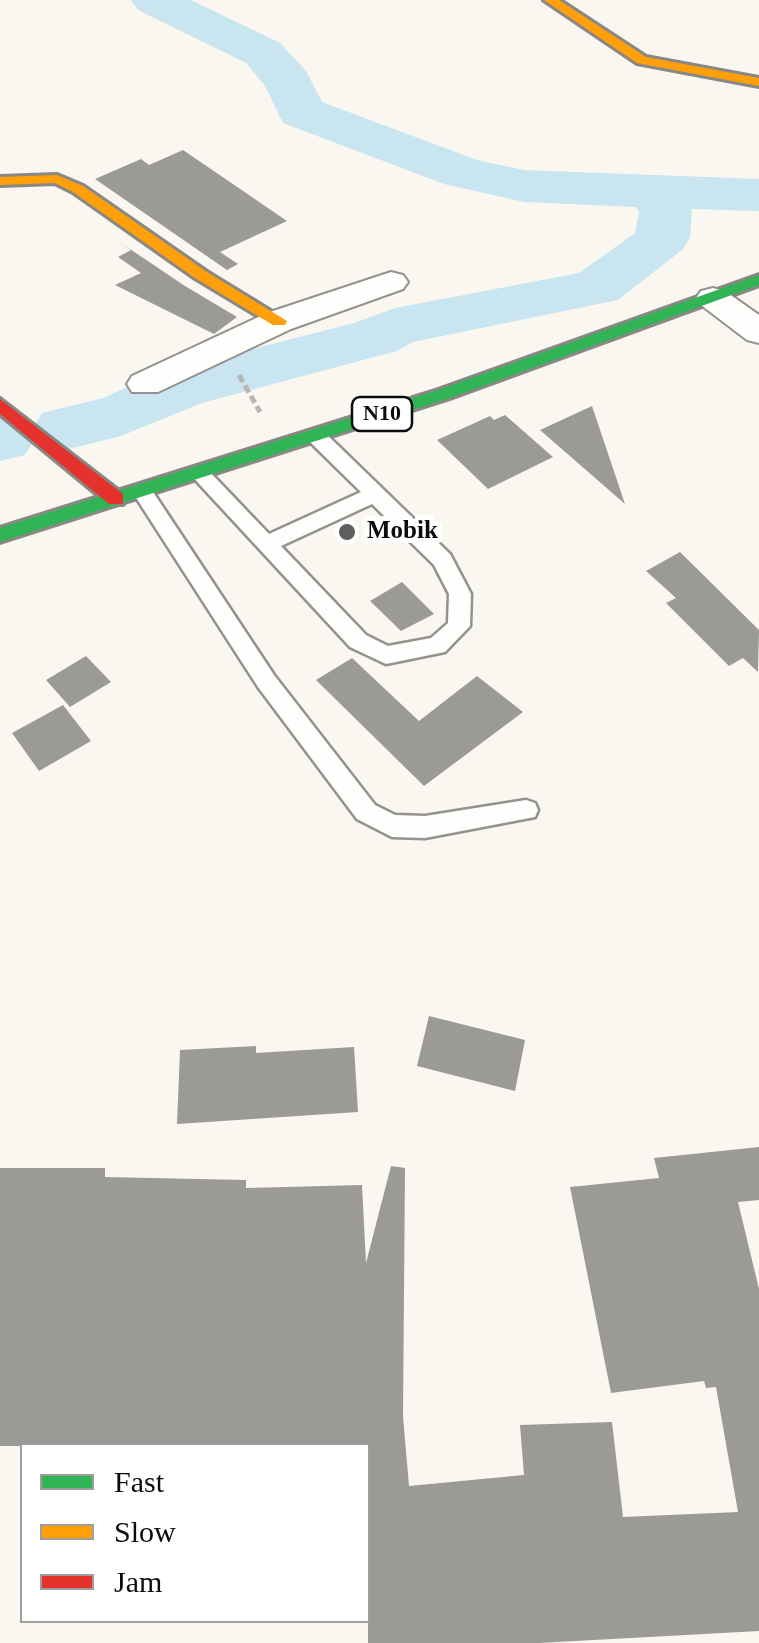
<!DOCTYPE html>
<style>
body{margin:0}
#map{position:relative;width:759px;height:1643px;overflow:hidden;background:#f9f7f0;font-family:"Times New Roman",serif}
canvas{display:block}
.legend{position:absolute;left:20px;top:1443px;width:350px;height:180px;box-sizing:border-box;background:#fff;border:2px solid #9e9e9e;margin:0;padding:12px 18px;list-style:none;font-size:30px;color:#0c0c0c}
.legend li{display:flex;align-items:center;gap:20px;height:50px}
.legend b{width:50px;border:2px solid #9e9e9e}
</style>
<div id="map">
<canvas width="759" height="1643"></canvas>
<ul class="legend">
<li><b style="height:12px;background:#30b455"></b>Fast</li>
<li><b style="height:12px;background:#ff9f0a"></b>Slow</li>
<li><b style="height:12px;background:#e5322d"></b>Jam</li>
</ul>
</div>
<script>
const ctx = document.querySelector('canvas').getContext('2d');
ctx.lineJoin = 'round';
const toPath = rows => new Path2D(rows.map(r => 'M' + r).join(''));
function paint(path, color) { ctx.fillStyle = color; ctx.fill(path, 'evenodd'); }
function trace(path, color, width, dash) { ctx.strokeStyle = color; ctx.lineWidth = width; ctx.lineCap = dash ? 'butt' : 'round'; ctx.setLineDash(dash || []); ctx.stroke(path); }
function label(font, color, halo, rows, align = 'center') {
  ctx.font = font + ' "Times New Roman",serif'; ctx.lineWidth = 10; ctx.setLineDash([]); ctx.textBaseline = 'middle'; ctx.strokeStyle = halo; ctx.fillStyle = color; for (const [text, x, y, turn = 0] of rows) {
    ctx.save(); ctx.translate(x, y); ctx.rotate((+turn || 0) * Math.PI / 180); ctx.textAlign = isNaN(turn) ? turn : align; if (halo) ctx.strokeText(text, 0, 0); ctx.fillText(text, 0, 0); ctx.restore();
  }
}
paint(toPath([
 [131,0,191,0,280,43,306,71,322,102,477,160,524,170,759,179,759,211,692,209,690,238,682,250,618,300,413,342,397,351,202,403,121,436,65,450,42,443,33,428,42,413,103,398,158,373,354,323,395,308,579,273,635,233,639,212,636,207,524,202,444,184,283,123,265,86,246,63,138,10,131,0],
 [0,417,25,423,35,439,25,455,0,461,0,417]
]), '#c9e6f0');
paint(toPath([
 [183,150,287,221,220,252,238,264,227,270,95,179,141,159,149,165],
 [112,237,185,286,237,317,214,334,115,285,141,273,118,257,131,250],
 [592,406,625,504,540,430],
 [505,415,553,457,488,489,437,440,490,416,494,420],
 [680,552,759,630,758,672,743,658,729,666,666,603,676,598,646,571],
 [402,582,434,614,401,631,370,601],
 [86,656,111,682,70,707,46,680],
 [352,658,419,721,477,676,523,712,424,786,316,680],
 [63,705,91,741,39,771,12,733],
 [429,1016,525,1040,515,1091,417,1066],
 [256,1046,256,1053,354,1047,358,1112,177,1124,180,1050],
 [759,1147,759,1200,738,1202,759,1289,759,1631,539,1643,368,1643,368,1446,0,1446,0,1168,105,1168,105,1177,246,1180,246,1188,362,1185,366,1263,391,1166,405,1168,403,1416,409,1486,524,1475,520,1425,612,1422,623,1517,738,1512,716,1387,706,1388,704,1381,611,1393,570,1187,659,1178,654,1158]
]), '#9c9a96');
const lane = toPath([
 [316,429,323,431,450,554,471,594,470,626,445,652,386,664,350,647,189,473,199,466,206,468,269,534,361,492,309,441,306,436,316,429],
 [372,504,434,565,449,594,448,623,431,638,388,646,366,635,281,546,372,504],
 [142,484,149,486,274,675,375,805,395,815,425,816,526,800,535,803,538,810,535,817,425,838,392,837,357,819,258,687,135,496,132,491,142,484]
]);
const street = toPath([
 [391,272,403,275,408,282,403,289,291,329,158,392,132,392,127,384,132,376,267,313,391,272],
 [713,288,725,291,759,315,759,343,747,340,701,305,696,298,701,291,713,288]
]);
const fast = toPath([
 [759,275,759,285,450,398,0,542,0,528,438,390,759,275]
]);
const slow = toPath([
 [544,0,559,0,646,57,759,78,759,86,637,63,544,0],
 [57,175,83,186,207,272,287,321,285,325,273,325,195,278,73,192,55,183,0,185,0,177,57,175]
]);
const jam = toPath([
 [0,399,123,494,123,504,109,504,0,414,0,399]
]);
trace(lane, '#93928f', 5);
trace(street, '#93928f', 4);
trace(fast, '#898885', 6);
trace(slow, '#898885', 6);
trace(jam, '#898885', 6);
trace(toPath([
 [239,375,260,412]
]), '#b7b6b5', 5, [8, 4]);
paint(lane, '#fefefd');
paint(street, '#fefefd');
paint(fast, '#30b455');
paint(slow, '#ff9f0a');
paint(jam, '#e5322d');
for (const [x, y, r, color] of [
 [347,532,10,"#5f5e5c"]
]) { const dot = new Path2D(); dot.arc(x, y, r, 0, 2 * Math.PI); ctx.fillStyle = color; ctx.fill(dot); trace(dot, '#fff', 4); }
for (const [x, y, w] of [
 [382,414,60]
]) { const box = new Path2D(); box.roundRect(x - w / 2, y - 17, w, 34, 8); ctx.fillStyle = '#fff'; ctx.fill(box); trace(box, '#0c0c0c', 2.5); }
label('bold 22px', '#0c0c0c', null, [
 ["N10",382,414]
]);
label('bold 25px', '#0c0c0c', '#fff', [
 ["Mobik",367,532]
], 'left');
</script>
